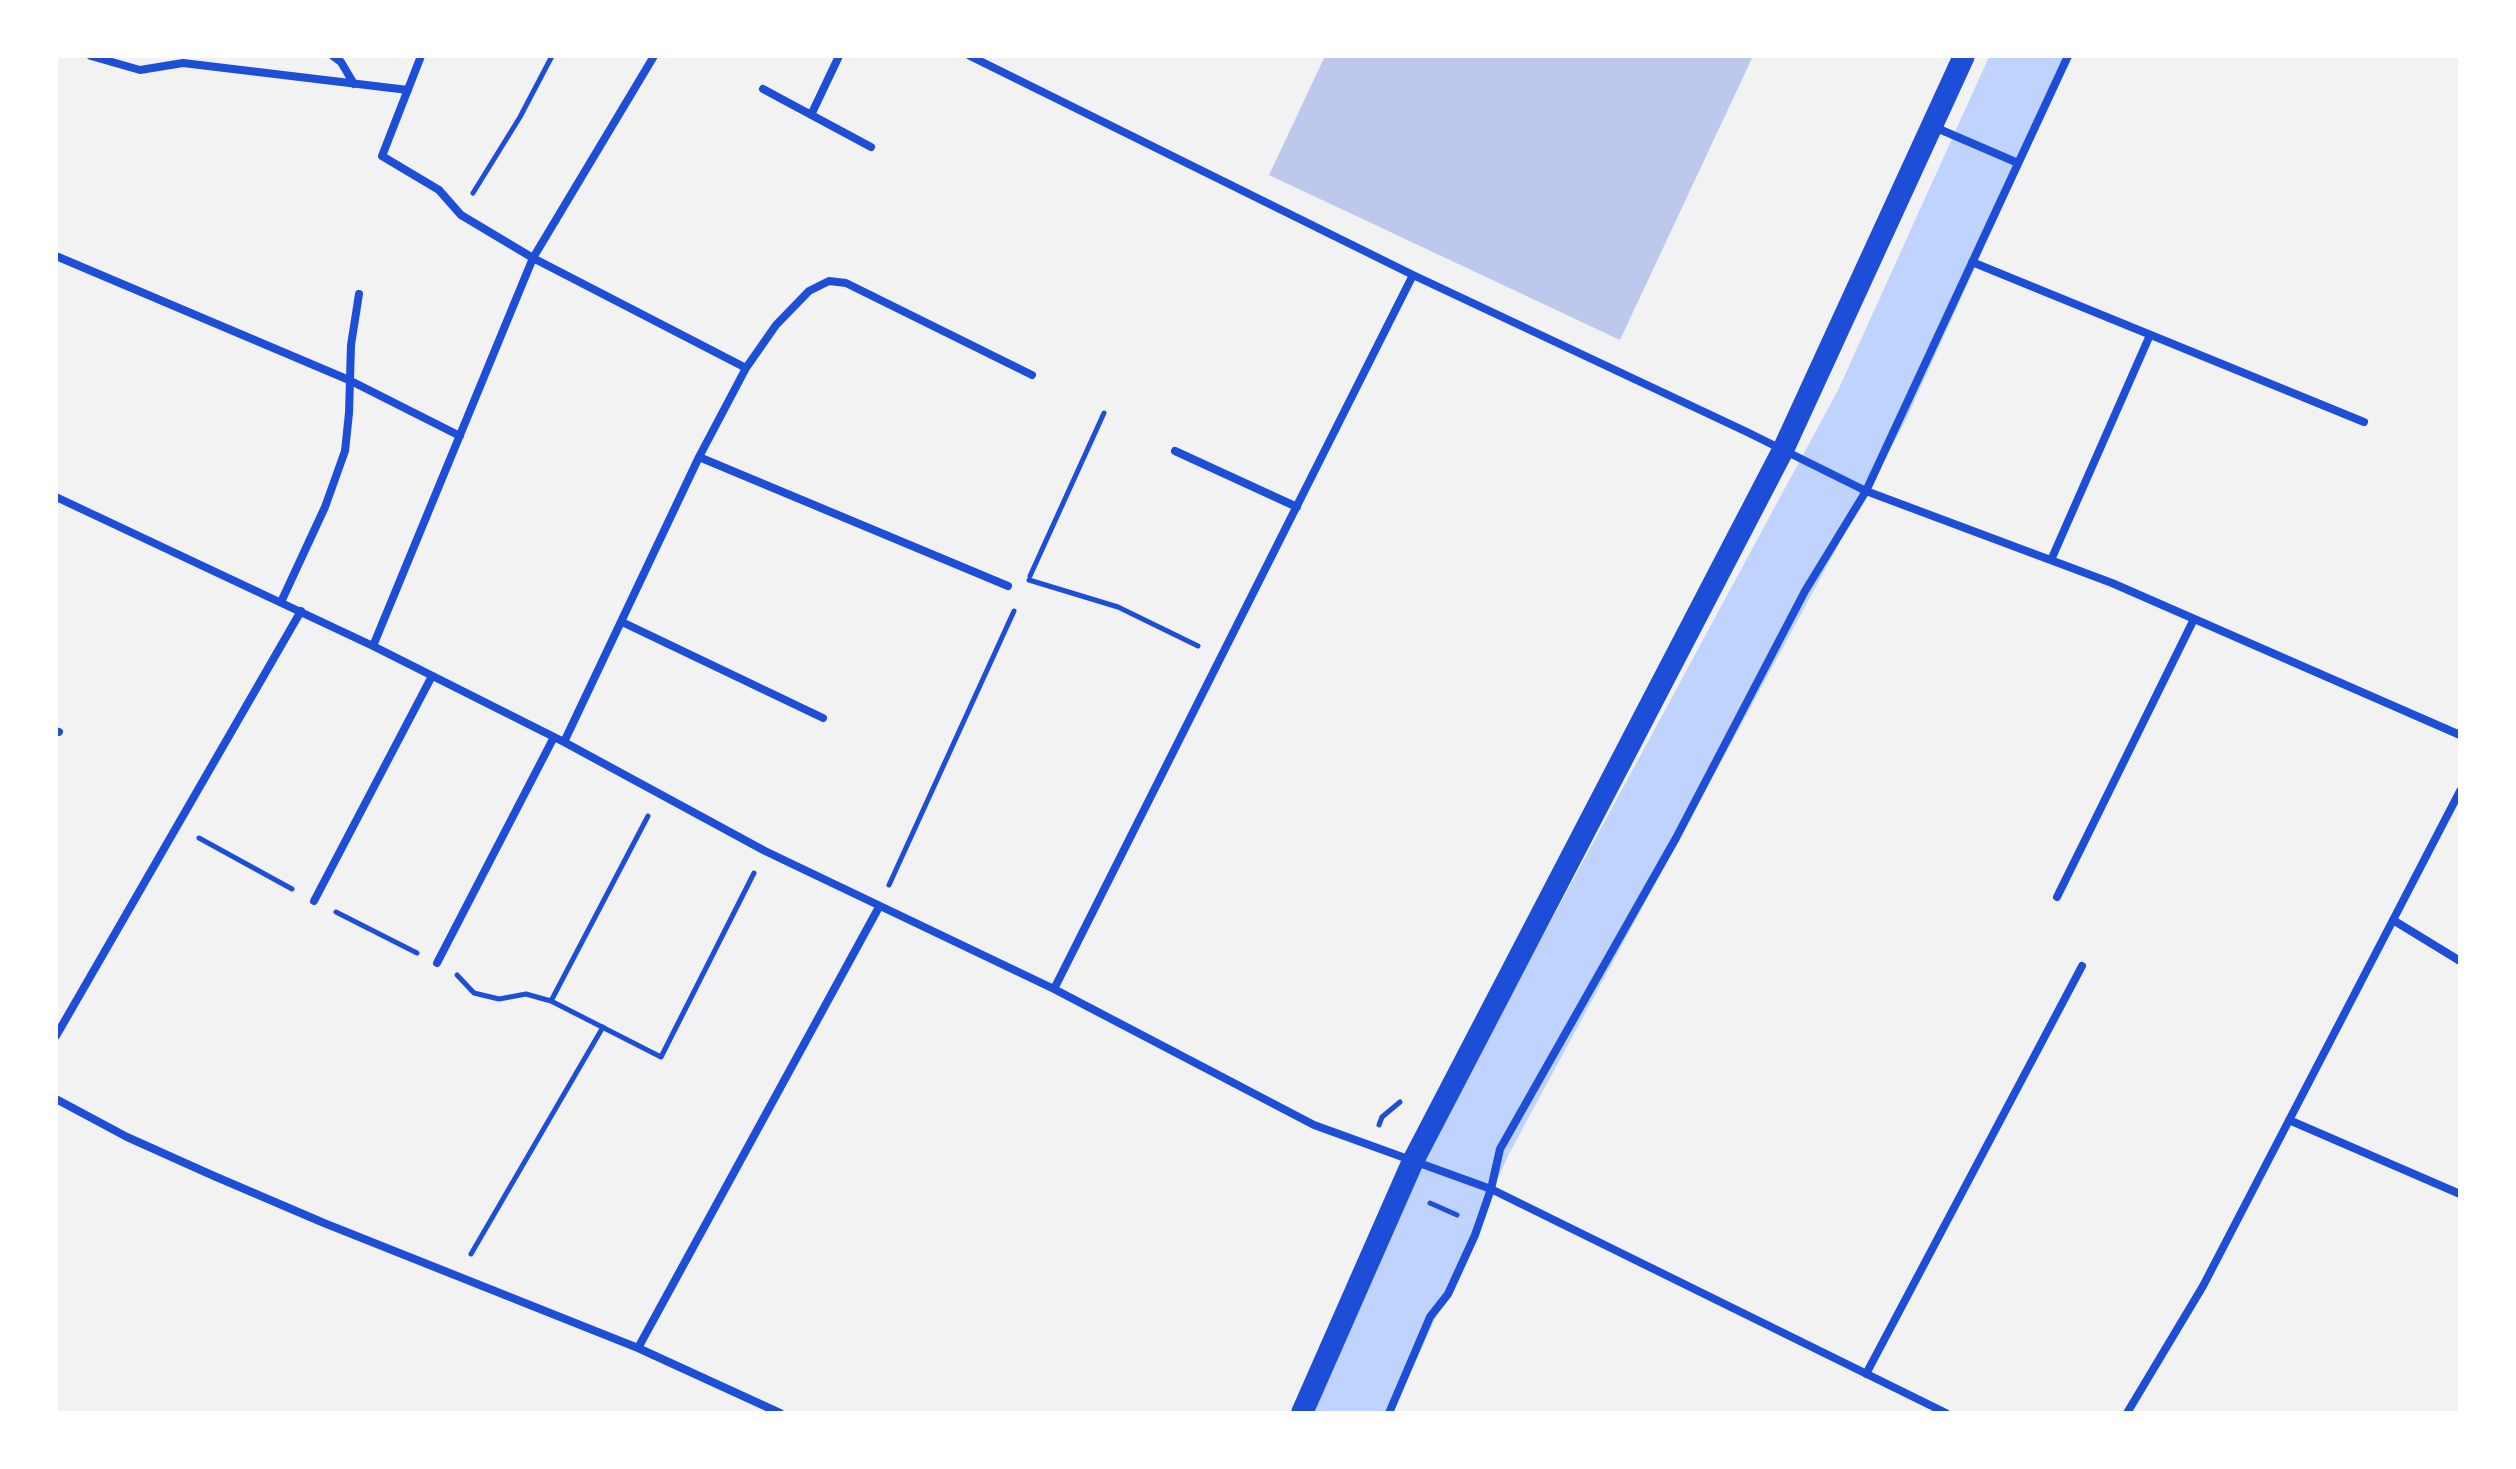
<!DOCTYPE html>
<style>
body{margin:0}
#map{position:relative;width:2516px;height:1469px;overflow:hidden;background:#f2f2f2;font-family:"Open Sans",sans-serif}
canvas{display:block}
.frame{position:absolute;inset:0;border:58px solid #fff;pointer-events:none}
</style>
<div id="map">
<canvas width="2516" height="1469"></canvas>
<div class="frame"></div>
</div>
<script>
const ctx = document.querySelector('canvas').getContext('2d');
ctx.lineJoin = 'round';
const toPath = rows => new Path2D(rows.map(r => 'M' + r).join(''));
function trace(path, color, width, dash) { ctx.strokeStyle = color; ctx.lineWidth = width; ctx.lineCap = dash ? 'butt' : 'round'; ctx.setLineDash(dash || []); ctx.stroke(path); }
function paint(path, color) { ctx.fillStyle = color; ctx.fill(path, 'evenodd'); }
trace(toPath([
 [1352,1413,1475,1139,1872,405,2030,56]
]), '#bfd3fe', 74);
paint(toPath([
 [1325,56,1753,56,1620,340,1269,175]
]), '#bdc9ec');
trace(toPath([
 [473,193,520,117,552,56],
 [1030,576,1104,413],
 [1029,580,1118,607,1198,646],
 [199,838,292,889],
 [889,885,1014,611],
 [336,912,417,953],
 [457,975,474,993,499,999,526,994,551,1001,661,1057,754,873],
 [551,1001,648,816],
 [1379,1125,1382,1117,1400,1102],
 [1430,1203,1457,1215],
 [471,1254,603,1027]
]), '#1d4ed8', 5);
trace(toPath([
 [91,56,140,70,183,63,408,90],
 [333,56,341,62,354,84],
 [421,56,382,156,439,190,461,215,533,258,746,368],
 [970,56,1413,275,1747,432,1866,491,2112,583,2460,735],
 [763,89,871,147],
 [811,115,839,56],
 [1932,126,2018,163],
 [56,256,349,380,460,436],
 [1972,262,2364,422],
 [1175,451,1297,507],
 [699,457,1008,586],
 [56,497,373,646,564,742,765,851,1054,989,1314,1125,1491,1189,1946,1413],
 [2051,560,2150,335],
 [281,602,325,507,345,451,349,413,351,345,359,294],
 [622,622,823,718],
 [373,646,533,258,654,56],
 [56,731,59,732],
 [564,742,699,457,746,368,776,325,809,291,829,281,846,283,1032,375],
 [2057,897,2194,619],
 [314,901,432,676],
 [2393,920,2460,961],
 [437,963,554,737],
 [1054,989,1413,275],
 [56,1036,301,611],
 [56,1099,127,1137,214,1176,324,1223,638,1348,780,1413],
 [2289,1120,2460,1194],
 [638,1348,879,907],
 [1866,1374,2082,966],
 [1389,1413,1430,1317,1448,1294,1475,1235,1491,1189,1500,1149,1676,838,1805,591,1866,491,2068,56],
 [2127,1413,2203,1286,2460,791]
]), '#1d4ed8', 8);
trace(toPath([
 [1302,1413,1413,1161,1783,450,1964,56]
]), '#1d4ed8', 22);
</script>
